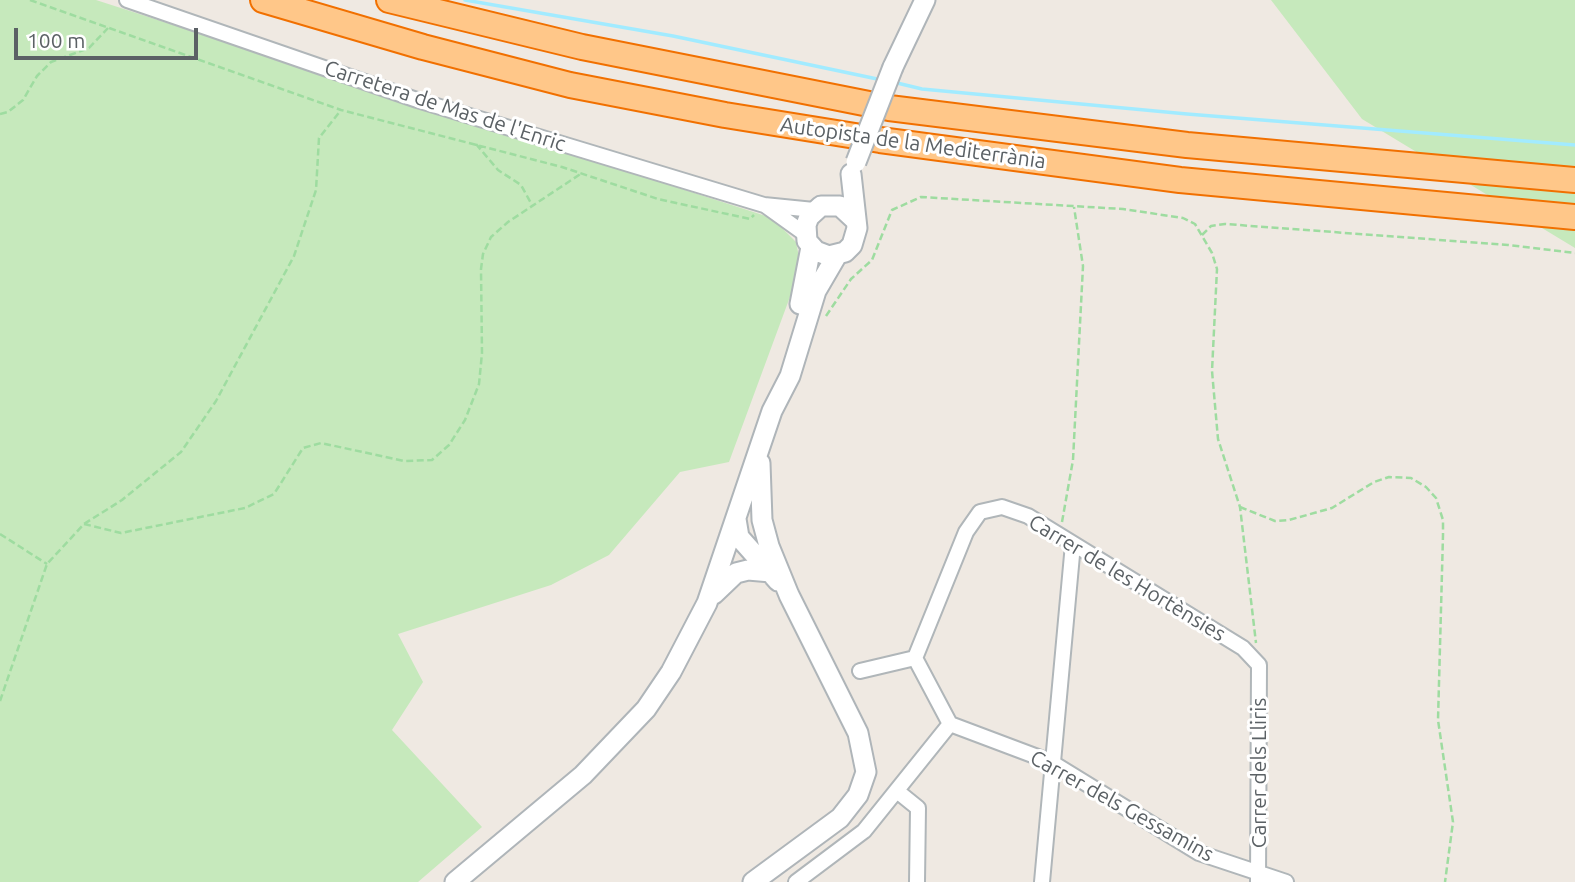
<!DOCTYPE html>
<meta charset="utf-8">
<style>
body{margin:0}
#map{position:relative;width:1575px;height:882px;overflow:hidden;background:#efe9e2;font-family:Ubuntu,sans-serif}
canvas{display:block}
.scale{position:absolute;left:14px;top:28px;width:184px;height:32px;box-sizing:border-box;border:4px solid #5b6165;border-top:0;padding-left:9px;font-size:21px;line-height:24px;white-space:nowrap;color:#5b6165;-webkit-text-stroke:5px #fff;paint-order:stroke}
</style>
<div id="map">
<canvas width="1575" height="882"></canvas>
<div class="scale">100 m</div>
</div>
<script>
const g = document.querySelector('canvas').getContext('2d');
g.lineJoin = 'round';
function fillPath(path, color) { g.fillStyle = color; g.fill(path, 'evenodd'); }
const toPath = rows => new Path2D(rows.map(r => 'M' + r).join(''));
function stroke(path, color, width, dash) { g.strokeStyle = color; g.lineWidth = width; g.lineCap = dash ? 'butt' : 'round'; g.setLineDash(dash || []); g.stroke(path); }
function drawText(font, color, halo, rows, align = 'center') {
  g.font = font + ' Ubuntu,sans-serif'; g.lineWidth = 6; g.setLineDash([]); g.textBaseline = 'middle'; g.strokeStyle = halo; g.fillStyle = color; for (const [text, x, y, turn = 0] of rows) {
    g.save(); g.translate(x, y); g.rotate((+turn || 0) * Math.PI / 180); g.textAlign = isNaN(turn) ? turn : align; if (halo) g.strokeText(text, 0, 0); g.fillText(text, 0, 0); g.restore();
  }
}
fillPath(toPath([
 [0,0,96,0,772,218,796,242,801,267,729,462,680,472,609,555,551,585,398,634,423,682,392,730,482,827,418,882,0,882],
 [1271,0,1575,0,1575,248,1362,119]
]), '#c6e9bc');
stroke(toPath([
 [465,0,673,36,882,80],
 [893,82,922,89,1187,114,1575,145]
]), '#a2ebff', 3.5);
const minor = toPath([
 [127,0,417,100,764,205,814,210],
 [766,206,805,234],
 [915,658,966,532,980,512,1002,507,1028,516,1243,648,1259,665,1258,882],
 [915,658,950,724,1051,762,1199,853,1286,882],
 [860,671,915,658],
 [897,791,918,808,917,882],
 [796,882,864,831,950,724],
 [1042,882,1073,544]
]);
const secondary = toPath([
 [893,67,925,0],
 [851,174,857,228,852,245,845,252,829,256,816,251,807,241,806,225,809,217,821,206,840,206,854,219],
 [800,304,811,247],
 [736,519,739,537,778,581],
 [714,594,736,573,748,570,771,572],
 [455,882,583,775,646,709,671,672,707,603,772,411,790,376,816,291,837,255],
 [753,882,840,818,858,795,866,772,858,733,789,595,769,546,762,520,760,463]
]);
const motorway = toPath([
 [263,0,423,47,570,85,725,115,880,140,1180,180,1575,217],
 [389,0,582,47,889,108,1187,145,1575,180]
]);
stroke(minor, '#b0b6b9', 18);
stroke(secondary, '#afb5b9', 23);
stroke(motorway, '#f17000', 28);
stroke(toPath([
 [30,0,341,110,562,167,658,199,750,219,754,215],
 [0,114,8,112,23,100,37,76,51,62,89,48,108,28],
 [476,144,498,170,521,185,532,205],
 [1202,235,1211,226,1225,224,1508,245,1575,253],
 [826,316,851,279,872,260,892,210,921,197,1123,209,1183,218,1195,224,1212,253,1217,269,1212,371,1218,439,1240,507,1256,643],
 [1240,507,1275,521,1289,520,1332,508,1374,482,1389,477,1411,478,1426,487,1436,498,1443,520,1443,535,1438,720,1453,822,1445,882],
 [1062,522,1073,460,1083,266,1074,207],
 [84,524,121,533,245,508,274,494,303,448,321,443,404,461,432,460,449,445,465,420,479,384,482,353,481,269,483,254,491,237,508,222,582,173],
 [0,534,47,564],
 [0,701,47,564,84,524,122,500,181,452,216,401,294,256,316,190,319,138,341,110]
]), '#9edca0', 2.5, [7, 3.5]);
stroke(minor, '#fff', 14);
stroke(secondary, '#fff', 19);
stroke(motorway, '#ffc789', 24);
const secondaryBridge = toPath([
 [856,162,893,67]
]);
stroke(secondaryBridge, '#afb5b9', 23, []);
stroke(secondaryBridge, '#fff', 19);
drawText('21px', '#5b6165', '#fff', [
 ["Carretera de Mas de l'Enric",445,106,18],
 ["Autopista de la Mediterrània",913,143,8],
 ["Carrer de les Hortènsies",1127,578,31],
 ["Carrer dels Lliris",1259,773,-90],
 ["Carrer dels Gessamins",1122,806,29]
]);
</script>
